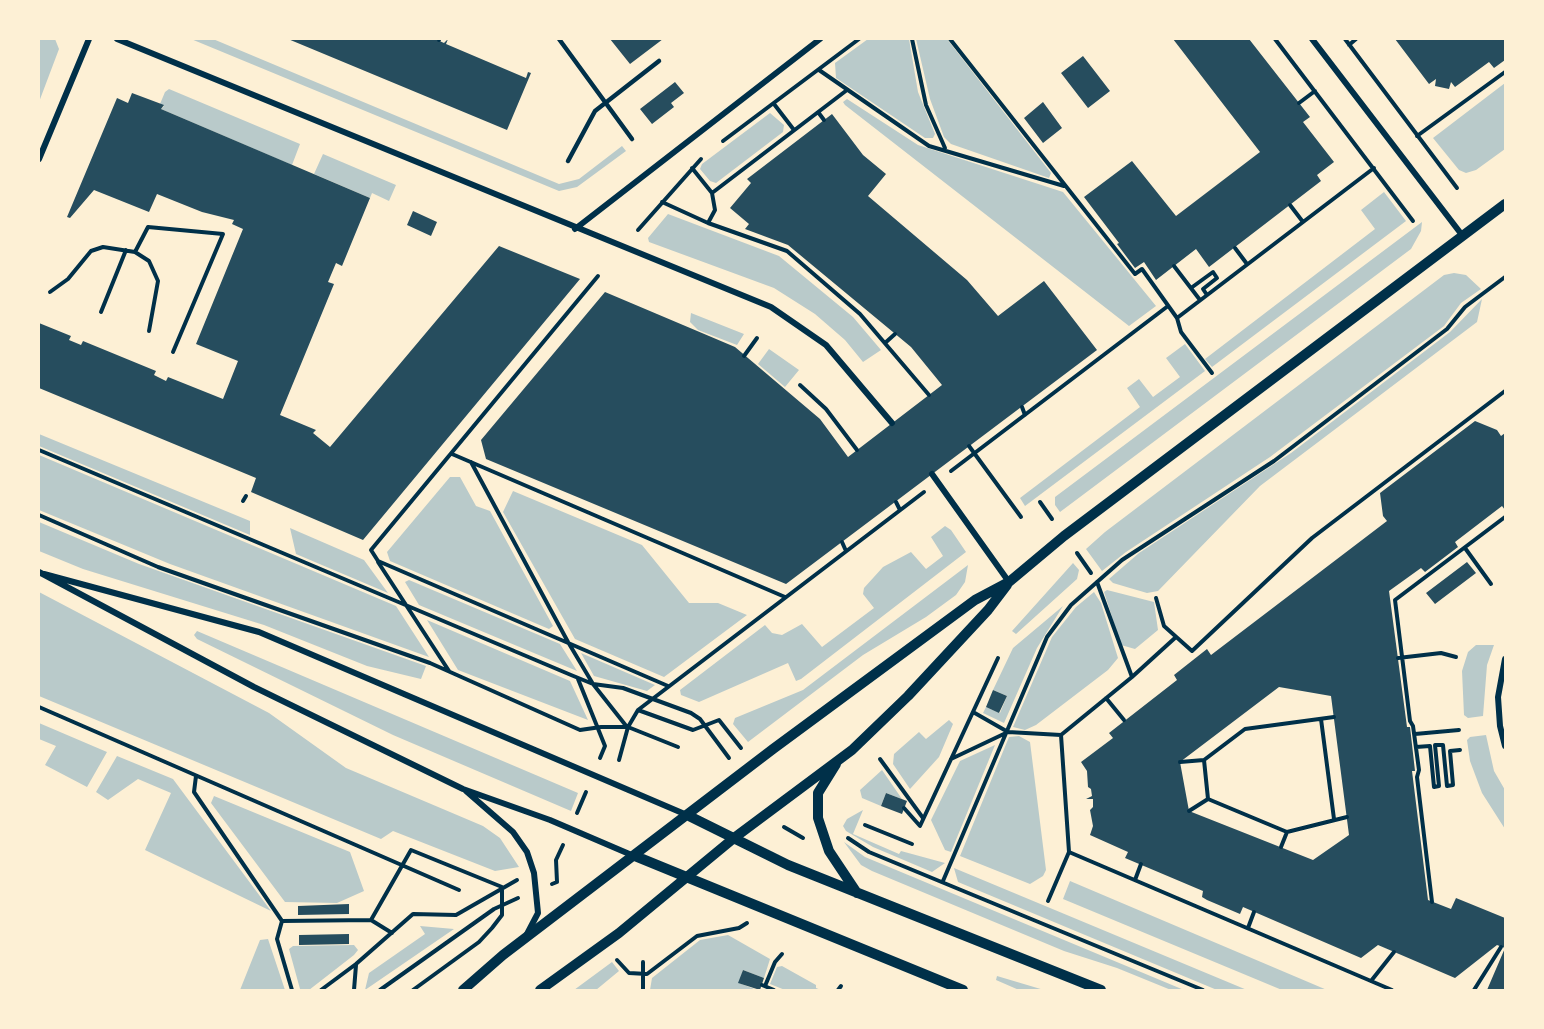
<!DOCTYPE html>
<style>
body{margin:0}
#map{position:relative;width:1544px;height:1029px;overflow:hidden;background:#fdf0d5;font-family:"Space Grotesk",sans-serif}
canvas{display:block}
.frame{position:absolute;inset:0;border:40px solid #fdf0d5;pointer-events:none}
</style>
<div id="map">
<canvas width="1544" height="1029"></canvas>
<div class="frame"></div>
</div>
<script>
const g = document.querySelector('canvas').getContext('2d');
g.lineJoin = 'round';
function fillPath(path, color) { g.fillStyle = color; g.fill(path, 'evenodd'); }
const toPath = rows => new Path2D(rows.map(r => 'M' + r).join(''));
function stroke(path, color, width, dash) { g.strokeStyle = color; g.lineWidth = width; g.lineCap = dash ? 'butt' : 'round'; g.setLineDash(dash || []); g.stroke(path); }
fillPath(toPath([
 [39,39,55,39,59,49,39,102],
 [191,39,213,39,559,184,579,179,622,146,626,151,577,187,559,191],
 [868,39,909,39,918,92,935,134,933,138,925,138,836,78,835,63],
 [916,39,947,39,1051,173,1049,178,951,144,944,137,930,99],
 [1505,83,1505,149,1476,170,1466,173,1459,170,1433,138],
 [169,89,300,144,292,165,161,109,164,106,160,104,165,92],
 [847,99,918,145,1063,192,1156,306,1129,326,845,105,843,102],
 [770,113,784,125,783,132,716,183,710,181,700,169,702,164],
 [323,154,396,185,389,201,372,193,370,198,314,174],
 [1384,192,1406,221,1212,367,1205,359,1375,229,1361,210],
 [668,214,779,256,853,317,881,350,863,362,845,340,815,314,774,288,649,242,648,238],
 [1422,222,1421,231,1411,249,1060,512,1055,505,1055,497],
 [1454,273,1466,275,1481,289,1461,303,1444,326,1270,457,1126,552,1102,571,1086,549,1105,532,1444,275],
 [1482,299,1477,322,1260,486,1158,591,1147,593,1113,583,1109,579,1139,553,1291,453,1450,332],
 [691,313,744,334,737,345,698,330,690,322],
 [1185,344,1205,371,1025,506,1020,498,1140,407,1127,388,1139,379,1153,397,1180,377,1166,358],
 [769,349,799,370,785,387,758,364],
 [39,434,250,521,250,535,39,446],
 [39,455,396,606,429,657,170,564,39,510],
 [450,477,460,477,476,506,490,511,553,626,549,629,390,561,387,552],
 [513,491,642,545,689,603,718,603,747,615,664,677,575,639,503,512],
 [39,522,139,564,426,666,421,679,367,666,264,625,83,569,39,551],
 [945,526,951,530,966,552,801,679,796,681,788,663,699,702,681,695,680,690,765,625,772,633,782,635,802,624,822,647,874,608,863,594,864,588,883,567,911,552,926,569,943,556,931,537],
 [290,528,364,560,388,593,296,554],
 [1073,563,1079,570,1077,579,1016,634,1012,631],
 [968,565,965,582,956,595,926,617,863,655,748,742,733,724,735,718,803,690],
 [409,580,560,644,577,671,419,605,405,582],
 [1107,590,1154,602,1158,630,1135,649,1121,645,1104,592],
 [39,592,269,713,346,768,483,826,500,838,519,867,495,871,393,831,381,839,39,696],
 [1094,592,1101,603,1118,658,1108,670,1036,725,1025,730,1013,727,1052,637,1076,607],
 [1063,606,1037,648,1004,723,983,713,986,707,1000,713,1007,696,993,690,1013,648],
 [427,620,570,681,588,720,458,670],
 [197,631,578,793,571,811,393,735,197,639,194,635],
 [1476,645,1494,645,1487,665,1483,716,1468,718,1464,715,1462,671,1468,652],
 [581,653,655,685,647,691,594,676],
 [949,720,953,724,939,757,910,789,893,764,894,754,919,732,926,739],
 [39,723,107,752,87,787,45,765,56,746,39,739],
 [1486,735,1494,771,1505,790,1505,829,1482,793,1470,761,1467,740,1470,737],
 [1019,736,1030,742,1046,870,1043,876,1030,884,960,856,1009,737],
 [995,745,951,852,945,850,931,820,960,761],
 [117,756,173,779,271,911,145,850,171,793,138,779,108,800,96,792],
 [882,770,902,799,886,793,881,806,862,798,860,790],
 [214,796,350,852,364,891,337,903,285,902,211,803],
 [863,810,853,834,899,854,901,851,945,863,932,872,873,847,846,831,843,826,847,819],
 [844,842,865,857,1184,990,1171,990,1117,968,1064,951,872,871,861,865],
 [954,868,1247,990,1217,990,958,882],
 [1070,881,1327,990,1282,990,1063,899],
 [420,926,454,929,365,990,369,973,425,934],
 [728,935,770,959,764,978,743,970,739,983,757,990,650,990,652,978,700,940],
 [268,939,285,990,240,990,260,940],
 [354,945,358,950,354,955,309,990,300,989,289,949,293,946],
 [612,962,619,971,596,990,574,990],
 [782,966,816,985,816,988,821,990,785,990,770,984,777,967],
 [997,976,1044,990,1019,990,996,980]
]), '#b9caca');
fillPath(toPath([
 [288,39,435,39,444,43,448,39,446,44,526,78,528,72,531,73,507,130],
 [610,39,663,39,630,64],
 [1173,39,1249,39,1310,117,1303,122,1334,162,1317,175,1321,181,1209,267,1196,249,1156,280,1144,262,1135,268,1117,244,1119,243,1084,197,1132,161,1176,216,1260,152],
 [1395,39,1505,39,1505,60,1494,68,1489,62,1455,87,1451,82,1449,89,1435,86,1436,79,1429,84],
 [1083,56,1110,91,1088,108,1061,73],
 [675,82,684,93,671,103,674,107,652,124,640,109],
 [132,93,164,105,161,109,370,198,342,266,336,263,328,282,334,284,280,415,316,430,313,433,330,447,499,246,580,279,363,540,251,492,256,478,39,388,39,323,71,336,69,340,81,345,83,341,156,371,154,375,166,381,168,377,223,399,238,361,196,344,243,229,232,224,234,220,202,212,157,194,149,212,94,190,70,218,67,217,117,98,128,103],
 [1043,102,1062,128,1043,143,1024,118],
 [832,114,863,155,886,174,868,196,967,280,998,316,1044,281,1097,350,786,584,486,459,481,440,605,292,735,347,820,419,848,457,942,385,911,347,788,245,745,229,749,224,730,208,751,183,747,179],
 [413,211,437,222,431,236,407,225],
 [1475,421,1497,430,1501,436,1505,433,1505,510,1502,506,1455,542,1458,547,1425,572,1421,568,1389,591,1407,727,1410,727,1415,771,1412,771,1428,900,1451,909,1456,898,1505,918,1505,990,1487,990,1505,948,1497,945,1455,978,1378,945,1361,958,1243,907,1240,914,1207,900,1202,897,1203,891,1125,858,1128,852,1090,835,1093,826,1090,810,1093,807,1093,799,1086,799,1092,796,1091,789,1088,787,1087,771,1081,762,1113,738,1109,733,1177,680,1174,675,1207,649,1211,655,1387,521,1383,516,1380,493],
 [1279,687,1331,696,1349,835,1313,860,1189,811,1180,762],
 [1467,562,1476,573,1435,604,1426,593],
 [993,690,1007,696,999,713,986,707],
 [886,793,907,801,902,814,881,806],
 [349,904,349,914,298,915,298,906],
 [349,934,349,944,299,945,299,935],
 [743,970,764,978,760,990,738,983]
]), '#264d5e');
stroke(toPath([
 [912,39,926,105,945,148],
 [950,39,1135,274,1142,269,1177,318,1181,332,1212,373],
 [1275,39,1413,221],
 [1345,39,1457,188],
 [439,40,439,39],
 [1349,45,1356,39],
 [819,70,929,146,1064,186],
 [1299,103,1315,91],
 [774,104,794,130],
 [818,112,824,120],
 [1417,136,1505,72],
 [723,141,859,39],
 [692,168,712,193],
 [662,202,708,223,787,251,860,314,929,395],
 [1290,205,1303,222],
 [708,223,715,210,712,193,847,90],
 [638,230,701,159],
 [1235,248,1247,264],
 [135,252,148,227,223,234,173,352],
 [1174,266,1200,300],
 [598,276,371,550,378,561,668,686],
 [1191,288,1213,272,1217,278,1203,289,1207,295],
 [50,292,68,279,91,251,103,247,135,252,149,261,158,281,149,331],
 [101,312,126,250],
 [1177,318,1374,168],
 [885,343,895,334],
 [744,356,757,338],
 [800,385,826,409,857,450],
 [1022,407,1025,415],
 [969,446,1021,517],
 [39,450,571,675,593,684,623,688,691,713,700,719,729,758],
 [452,454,785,597],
 [471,462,568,642,593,684,627,727],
 [951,471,1168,306],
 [243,501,246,496],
 [896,502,900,510],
 [1040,502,1052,519],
 [39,515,158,567,430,663,580,730,601,727,628,727,678,747],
 [842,542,846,551],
 [1465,548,1491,584],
 [1077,553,1091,573],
 [378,562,449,671],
 [1156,598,1164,626,1192,651,1312,538,1505,391],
 [1398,658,1441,653,1456,657],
 [1132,677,1176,637],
 [578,679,605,746,600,758],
 [1106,698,1124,720],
 [39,707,459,890],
 [638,710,924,492],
 [973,712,1008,732],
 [1334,717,1245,729,1204,760,1208,799,1287,832,1347,817],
 [1321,719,1334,819],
 [1415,734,1459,730],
 [1061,735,1069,852,1392,990],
 [1416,747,1430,746,1434,787,1439,786,1435,745,1443,745,1447,786,1453,785,1450,751,1460,750],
 [880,759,923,818],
 [951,759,1008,732,1061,735,1132,677,1097,582],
 [619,760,628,727,638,710,693,730,719,720,741,748],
 [1180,762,1204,760],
 [196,776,194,792,282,921],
 [904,808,920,826,998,658],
 [1189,811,1208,799],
 [577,813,586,792],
 [865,825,912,844],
 [784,827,803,838],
 [848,838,869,852,1203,990],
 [1281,847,1287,832],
 [1135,880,1141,864],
 [943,881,1047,637,1071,605,1122,560,1274,461,1447,329,1465,307,1505,277],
 [552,884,557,882,556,860,563,845],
 [1048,901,1069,852],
 [1432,902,1417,777,1419,770,1413,726,1410,721,1395,600,1505,517],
 [371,920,411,850,502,887,502,915,492,928,479,942,413,990],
 [1248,928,1254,912],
 [617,960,629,973,647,974,697,936,739,928,747,923],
 [643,962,643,990],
 [1371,981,1394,952],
 [762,985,774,990],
 [765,986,775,962,782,954],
 [292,990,277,939,282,921,371,920,392,933],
 [321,990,356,964,413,914,456,915,517,880],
 [354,990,356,965],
 [380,990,494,909,518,898],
 [838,990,841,986],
 [1474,990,1501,947]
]), '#003049', 4);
stroke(toPath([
 [559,39,632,139],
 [568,161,595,111,659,61]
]), '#003049', 4.5);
stroke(toPath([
 [117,39,771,307,826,345,892,423],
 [1312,39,1462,235],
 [39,159,89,39],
 [575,229,820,39],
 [932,474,1009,582],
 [39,572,254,687,463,789,550,820,634,856],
 [44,574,259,632,687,815],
 [1505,659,1498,697,1500,726,1505,746],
 [466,791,513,832,527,852,534,873,538,913,527,934]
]), '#003049', 6);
stroke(toPath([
 [836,764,818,793,818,818,829,851,857,893],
 [687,815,788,865,1101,990],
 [635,856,963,990],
 [463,990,503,955,773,749,975,600,1009,582,1064,536,1505,204],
 [540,990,619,933,734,838,852,750,908,696,988,610,1007,585]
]), '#003049', 10);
</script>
